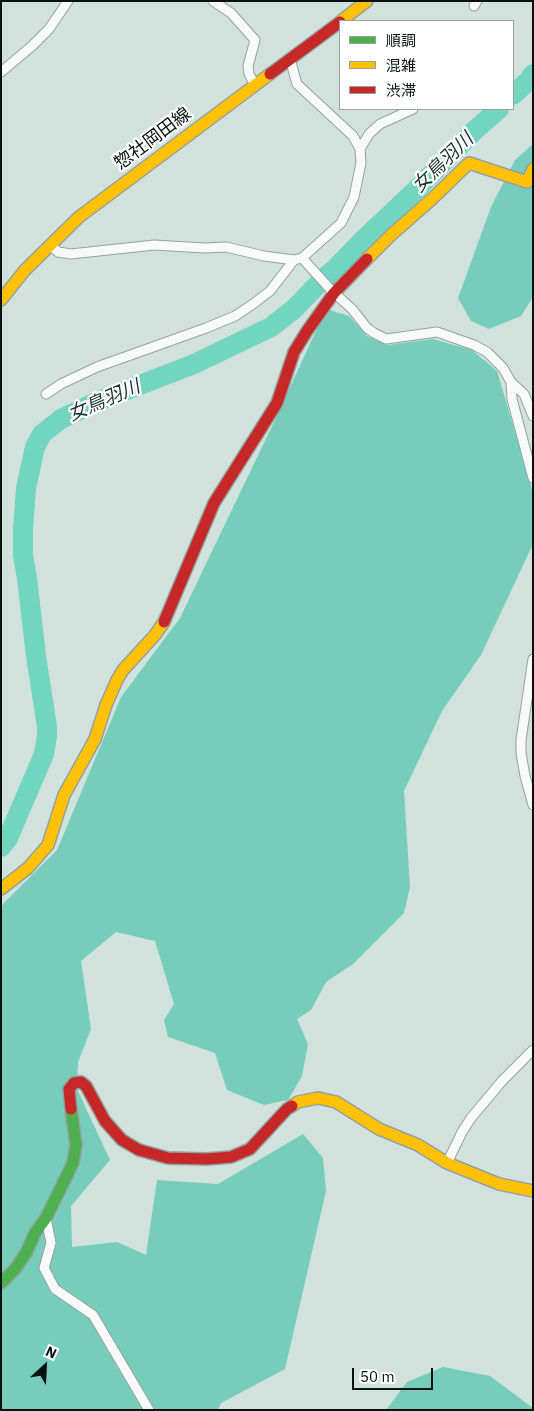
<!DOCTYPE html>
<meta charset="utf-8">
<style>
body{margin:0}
#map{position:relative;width:534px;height:1411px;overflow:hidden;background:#d1e1dc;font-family:"IBM Plex Sans","Noto Sans JP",sans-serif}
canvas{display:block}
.frame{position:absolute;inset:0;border:2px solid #081310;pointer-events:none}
.legend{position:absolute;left:339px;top:20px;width:175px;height:90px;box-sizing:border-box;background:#fff;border:1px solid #9ca19f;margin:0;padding:6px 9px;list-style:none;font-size:15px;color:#081310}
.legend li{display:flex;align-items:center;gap:10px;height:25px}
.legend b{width:25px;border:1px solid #9ca19f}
.north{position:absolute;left:20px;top:1341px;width:50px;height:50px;-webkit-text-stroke:4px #fff;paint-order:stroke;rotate:25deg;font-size:14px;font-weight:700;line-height:20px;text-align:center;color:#081310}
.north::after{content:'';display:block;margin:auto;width:18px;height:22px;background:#081310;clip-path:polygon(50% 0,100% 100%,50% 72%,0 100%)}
.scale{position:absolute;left:352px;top:1368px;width:81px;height:22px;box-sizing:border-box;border:2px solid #081310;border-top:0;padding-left:6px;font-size:15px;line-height:18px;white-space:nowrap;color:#081310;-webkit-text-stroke:4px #fff;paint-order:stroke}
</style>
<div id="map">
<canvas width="534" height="1411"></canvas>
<div class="frame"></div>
<ul class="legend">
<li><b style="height:6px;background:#4caf50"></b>順調</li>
<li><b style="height:6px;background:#ffc107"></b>混雑</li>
<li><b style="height:6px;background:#c62828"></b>渋滞</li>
</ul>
<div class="north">N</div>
<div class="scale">50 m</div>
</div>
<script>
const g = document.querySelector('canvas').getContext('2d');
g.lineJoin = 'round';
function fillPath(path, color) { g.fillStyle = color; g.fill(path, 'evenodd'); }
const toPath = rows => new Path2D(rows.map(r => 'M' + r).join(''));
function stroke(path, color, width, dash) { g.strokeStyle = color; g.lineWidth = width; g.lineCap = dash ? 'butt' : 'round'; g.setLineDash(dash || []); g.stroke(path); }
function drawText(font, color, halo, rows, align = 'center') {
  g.font = font + ' "IBM Plex Sans","Noto Sans JP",sans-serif'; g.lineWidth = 4.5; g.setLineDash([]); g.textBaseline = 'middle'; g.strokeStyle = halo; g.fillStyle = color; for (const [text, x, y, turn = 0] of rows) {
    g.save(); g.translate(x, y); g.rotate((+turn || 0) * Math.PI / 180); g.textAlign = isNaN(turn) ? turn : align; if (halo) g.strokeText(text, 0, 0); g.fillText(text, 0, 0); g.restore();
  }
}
fillPath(toPath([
 [533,144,533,297,521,316,489,329,471,321,458,298,491,207,515,160],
 [326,309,349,316,367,336,387,345,433,339,472,350,497,371,533,493,533,544,481,655,442,711,404,791,410,887,404,913,353,964,326,982,311,1010,297,1019,308,1044,302,1076,288,1100,264,1105,227,1090,215,1053,168,1037,164,1020,174,1004,155,941,116,932,81,961,91,1029,78,1062,77,1089,110,1160,71,1206,72,1247,117,1242,146,1255,157,1180,218,1184,303,1134,323,1158,326,1191,285,1369,221,1403,218,1410,1,1410,1,906,57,850,121,697,180,618,274,422],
 [443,1367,490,1376,533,1408,533,1410,386,1410,407,1382]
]), '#77cdbb');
stroke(toPath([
 [513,95,529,80,533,74],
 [1,847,8,838,44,754,47,736,47,727,36,656,27,578,23,556,23,528,26,488,35,447,42,434,61,419,96,402,194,364,271,327,294,309,322,280,335,269,364,239,415,191,475,130,499,109]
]), '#71d5bf', 20);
const street = toPath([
 [213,1,231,13,255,40,248,66,249,74,255,85],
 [474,6,477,1],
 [290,59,297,84,353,136,360,149,361,163,354,197,341,223,302,258],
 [1,72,32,46,49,29,68,1],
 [360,149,369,134,380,124,413,109],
 [50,245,58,252,71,254,154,245,205,248,226,247,264,256,294,260,302,258,331,290,352,309,367,328,374,333,386,339,437,332,474,345,487,352,503,368,511,382,524,394,533,416],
 [511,382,512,399,533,478],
 [46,394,61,384,97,367,206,328,235,316,253,304,270,291,294,260],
 [533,659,521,740,521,753,525,776,533,805],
 [447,1163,462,1132,471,1118,502,1081,533,1050],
 [46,1218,51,1243,44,1268,55,1289,93,1315,149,1410]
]);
const fast = toPath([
 [1,1283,15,1269,26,1253,35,1233,46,1218,73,1163,76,1145,71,1109]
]);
const slow = toPath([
 [341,21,367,1],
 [367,259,391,235,432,199,469,163,527,182,533,169],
 [1,300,25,270,79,217,270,74],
 [1,889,28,868,48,845,64,795,95,739,106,705,117,680,123,670,155,635,164,622],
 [292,1106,298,1102,318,1098,336,1102,379,1129,418,1145,447,1163,499,1184,533,1191]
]);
const jam = toPath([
 [270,74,340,22],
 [164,622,214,503,277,403,294,352,307,331,334,293,367,259],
 [71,1109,69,1089,74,1083,81,1082,86,1086,105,1121,122,1140,139,1150,168,1158,207,1159,231,1157,250,1149,287,1109,292,1106]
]);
stroke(street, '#95a19d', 11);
stroke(fast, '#95a19d', 14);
stroke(slow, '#95a19d', 14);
stroke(jam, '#95a19d', 14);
stroke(street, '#f8fafa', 9);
stroke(fast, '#4caf50', 11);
stroke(slow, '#ffc107', 11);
stroke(jam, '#c62828', 11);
drawText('18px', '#081310', '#fff', [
 ["惣社岡田線",153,139,-37]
]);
drawText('italic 19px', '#1d332d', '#fff', [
 ["女鳥羽川",443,163,-44],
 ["女鳥羽川",104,401,-23]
]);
</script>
